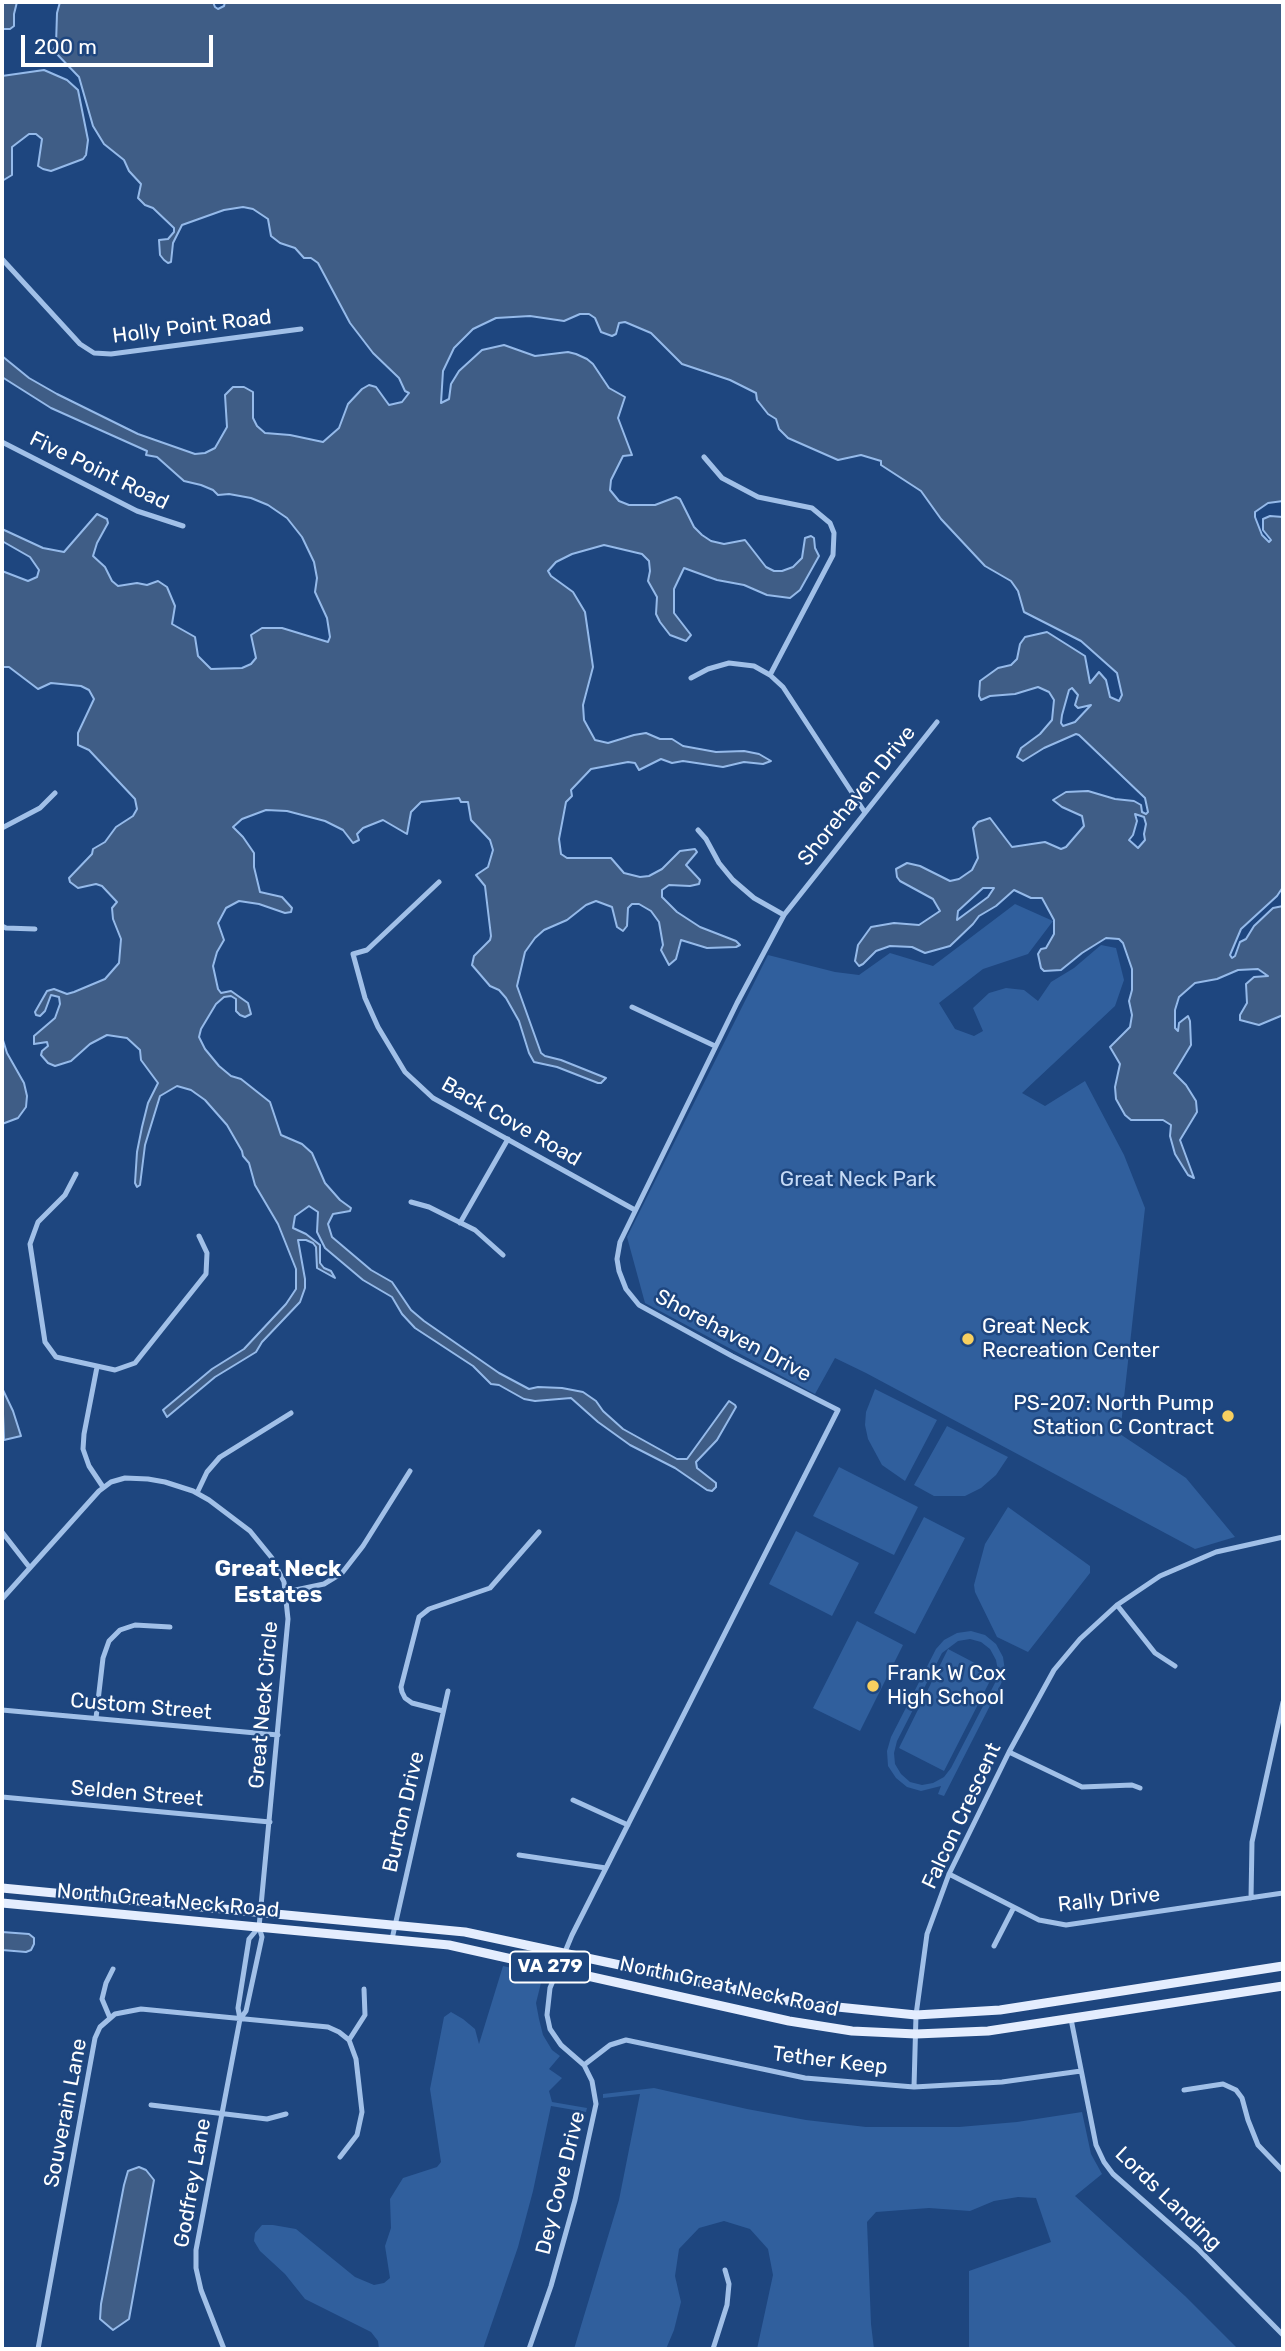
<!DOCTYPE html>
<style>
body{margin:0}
#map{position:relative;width:1285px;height:2351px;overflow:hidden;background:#1e467f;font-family:Rubik,sans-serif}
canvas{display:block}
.frame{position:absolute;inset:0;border:4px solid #fff;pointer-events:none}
.scale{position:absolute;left:21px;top:35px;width:192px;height:32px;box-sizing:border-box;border:4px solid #fff;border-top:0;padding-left:9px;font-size:21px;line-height:24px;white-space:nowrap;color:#fff;-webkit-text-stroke:5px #1e467f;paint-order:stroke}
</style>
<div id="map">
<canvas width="1285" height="2351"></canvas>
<div class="frame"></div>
<div class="scale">200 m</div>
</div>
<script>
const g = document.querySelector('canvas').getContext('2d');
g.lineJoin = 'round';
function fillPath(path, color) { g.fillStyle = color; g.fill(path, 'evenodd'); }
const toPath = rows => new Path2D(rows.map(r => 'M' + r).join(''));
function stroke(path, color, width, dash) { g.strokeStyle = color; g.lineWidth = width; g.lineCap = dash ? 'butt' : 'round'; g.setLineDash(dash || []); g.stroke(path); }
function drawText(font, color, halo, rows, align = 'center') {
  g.font = font + ' Rubik,sans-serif'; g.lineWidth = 5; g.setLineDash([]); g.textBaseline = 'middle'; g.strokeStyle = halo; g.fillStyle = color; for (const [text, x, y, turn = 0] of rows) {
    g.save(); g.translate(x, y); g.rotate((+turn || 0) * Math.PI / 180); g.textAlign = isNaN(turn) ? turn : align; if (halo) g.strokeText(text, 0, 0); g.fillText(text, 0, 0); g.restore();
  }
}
fillPath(toPath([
 [1015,904,1053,921,1028,954,983,969,939,1003,955,1029,974,1036,983,1031,973,1008,989,993,1006,988,1024,990,1038,1001,1051,982,1074,968,1101,945,1116,948,1124,980,1115,1006,1022,1093,1045,1106,1085,1081,1124,1155,1145,1208,1120,1434,1186,1478,1235,1537,1195,1549,866,1373,835,1358,815,1394,645,1303,627,1237,768,955,835,972,859,975,890,953,933,966],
 [875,1389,937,1420,905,1481,882,1465,868,1439,865,1425,866,1412],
 [947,1426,1008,1457,996,1475,981,1488,965,1496,934,1496,914,1485],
 [839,1467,918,1507,894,1555,813,1516],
 [1008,1507,1090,1566,1090,1573,1028,1652,997,1637,975,1592,974,1585,985,1544],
 [924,1517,965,1538,915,1634,874,1613],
 [796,1531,859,1563,832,1616,769,1584],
 [857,1621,903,1645,860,1731,813,1708],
 [971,1631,985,1635,996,1644,1003,1657,1005,1671,1001,1684,944,1796,938,1794,941,1786,921,1791,907,1787,896,1778,888,1766,887,1751,891,1737,936,1649,944,1640,957,1633],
 [970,1639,981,1642,990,1649,996,1660,998,1671,996,1681,951,1768,944,1777,933,1783,922,1785,910,1782,901,1774,895,1764,894,1753,897,1741,942,1653,958,1641],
 [948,1649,994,1673,944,1771,899,1748],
 [503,1966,543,1975,536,2003,539,2019,543,2035,552,2050,560,2056,549,2069,562,2078,549,2091,552,2102,587,2108,586,2112,551,2106,533,2191,518,2247,483,2349,379,2349,378,2341,371,2332,305,2299,285,2274,260,2251,254,2241,255,2233,262,2225,273,2225,296,2229,355,2277,374,2285,384,2283,390,2278,385,2246,391,2228,390,2199,403,2178,437,2167,441,2162,430,2089,444,2017,451,2012,463,2019,475,2029,479,2044],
 [654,2088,747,2109,806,2120,866,2127,959,2127,1017,2122,1082,2112,1091,2154,1102,2174,1075,2196,1185,2296,1238,2349,969,2349,969,2271,1051,2242,1036,2198,1018,2197,994,2201,970,2211,929,2208,876,2212,867,2222,871,2324,874,2349,757,2349,773,2275,768,2249,750,2229,724,2221,699,2228,679,2249,675,2276,681,2302,674,2330,666,2349,574,2349,619,2200,640,2094,603,2098,603,2094]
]), '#305f9d');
const water = toPath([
 [2,2,17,2,14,14,14,26,10,29,2,29,2,2],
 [60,2,213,2,215,7,218,9,224,6,225,2,1283,2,1283,501,1268,503,1255,512,1255,517,1262,535,1269,542,1271,540,1263,530,1263,519,1270,516,1283,517,1283,887,1277,896,1241,929,1230,955,1232,958,1235,956,1240,942,1246,939,1254,926,1273,908,1283,906,1283,1015,1259,1025,1240,1020,1240,1015,1247,1003,1246,984,1254,977,1268,976,1258,969,1238,970,1217,979,1195,983,1179,997,1175,1010,1175,1028,1178,1031,1179,1023,1188,1016,1190,1021,1191,1045,1174,1073,1186,1085,1196,1101,1197,1112,1180,1140,1194,1178,1188,1175,1175,1154,1170,1136,1171,1125,1163,1120,1131,1120,1125,1115,1116,1099,1115,1087,1120,1064,1110,1047,1130,1027,1132,1015,1129,1001,1132,990,1132,969,1123,943,1119,939,1106,938,1082,953,1061,970,1044,971,1041,968,1038,954,1041,949,1046,948,1054,934,1054,920,1042,898,1031,898,1014,890,996,906,979,916,973,924,950,946,925,953,912,947,890,946,876,951,863,964,859,966,855,961,858,945,871,927,894,923,919,925,940,911,933,899,900,881,897,877,896,869,907,863,920,866,950,881,959,879,972,870,978,858,973,828,978,822,990,818,1012,847,1045,842,1061,849,1066,847,1084,826,1082,816,1062,807,1053,800,1066,792,1088,791,1115,799,1134,801,1141,805,1142,812,1146,814,1148,812,1145,798,1079,735,1076,734,1044,748,1023,761,1017,757,1021,748,1040,734,1052,720,1054,700,1049,692,1038,687,1015,694,990,696,981,700,979,696,980,681,998,668,1011,665,1017,659,1020,644,1025,637,1047,632,1085,656,1090,683,1099,672,1106,680,1110,697,1119,701,1122,695,1117,673,1081,641,1024,612,1018,591,1011,581,985,566,941,519,921,491,881,465,881,461,861,455,838,460,788,438,779,429,776,419,768,414,757,400,756,393,730,380,682,364,651,333,625,322,619,323,616,334,612,336,601,332,595,318,589,314,580,314,564,321,530,316,496,318,473,329,454,348,443,371,441,403,449,399,451,384,459,371,482,350,504,345,535,356,568,352,576,354,587,359,593,364,609,388,625,397,618,418,632,455,623,456,611,480,610,490,619,501,629,505,655,505,676,497,680,499,694,527,702,535,711,541,724,544,745,540,766,567,774,571,782,571,793,567,802,558,805,538,811,536,814,538,815,548,819,556,800,590,790,598,767,595,744,585,717,580,684,568,674,589,674,613,691,635,686,641,670,635,660,622,656,614,657,597,648,581,650,571,649,561,642,554,604,545,572,554,556,562,548,571,551,576,573,592,585,612,593,667,583,705,584,720,595,740,608,743,634,735,646,733,660,739,672,739,683,746,716,752,744,751,759,754,771,761,763,764,744,762,723,767,683,761,672,763,661,759,639,770,635,763,628,762,591,769,571,790,572,796,566,802,559,839,561,854,567,858,611,858,624,873,640,877,649,876,662,869,680,851,695,849,697,852,686,865,700,880,699,884,690,886,669,885,662,890,662,897,677,912,700,927,736,941,740,945,736,947,707,948,681,940,676,959,669,965,661,950,663,945,659,922,651,911,639,904,632,904,628,908,627,926,623,931,617,927,612,907,596,901,586,905,567,920,544,930,535,938,525,952,517,986,541,1053,545,1056,561,1060,606,1078,601,1083,598,1083,557,1067,534,1062,529,1053,519,1021,506,998,499,990,490,986,472,965,474,956,490,940,491,936,485,886,476,875,488,867,493,850,490,840,471,820,468,802,461,802,459,798,421,802,411,812,407,834,383,820,363,828,357,834,359,840,353,843,343,830,325,821,287,811,266,810,242,819,233,827,243,837,254,853,254,867,260,892,282,897,292,908,291,912,285,913,259,904,239,901,226,908,218,923,224,940,217,952,213,966,218,989,221,993,231,991,248,1003,251,1014,245,1017,240,1015,236,1011,236,999,231,996,224,997,216,1004,201,1029,199,1037,205,1049,219,1066,231,1076,241,1079,270,1102,281,1135,302,1144,312,1153,325,1183,340,1200,351,1208,350,1211,333,1214,328,1224,332,1237,371,1270,392,1282,411,1310,424,1321,499,1373,529,1389,538,1387,562,1388,583,1392,596,1401,603,1411,623,1429,677,1459,687,1459,729,1401,735,1405,736,1407,717,1440,696,1462,697,1468,716,1483,716,1487,712,1491,707,1490,675,1468,630,1445,598,1422,571,1398,535,1401,524,1399,499,1385,491,1384,473,1366,415,1328,402,1314,392,1297,363,1280,325,1248,317,1232,318,1212,309,1206,295,1216,293,1228,306,1234,320,1245,320,1263,324,1268,331,1271,335,1278,317,1268,316,1247,313,1243,306,1240,298,1240,305,1279,305,1288,300,1302,262,1342,256,1352,215,1377,167,1417,163,1410,212,1369,244,1349,286,1304,296,1289,296,1269,278,1224,255,1185,249,1163,243,1156,242,1151,227,1125,205,1100,191,1090,177,1086,160,1096,145,1145,140,1185,137,1187,135,1183,137,1152,142,1127,148,1103,158,1083,141,1060,140,1050,127,1038,107,1035,90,1044,71,1061,55,1066,48,1063,41,1055,42,1051,48,1046,47,1042,34,1044,34,1036,55,1018,60,1004,59,997,51,995,45,1011,40,1016,36,1015,35,1012,47,991,54,989,67,994,74,992,105,979,119,963,121,939,113,919,112,908,117,902,102,886,96,884,78,888,70,882,69,878,92,854,93,849,105,842,116,827,133,816,137,809,135,799,104,766,89,750,78,745,78,733,94,699,89,690,81,686,51,683,38,689,9,667,2,667,2,571,28,581,37,577,39,570,30,557,2,541,2,529,43,548,64,552,97,514,107,519,108,523,97,543,93,556,105,567,112,581,118,586,137,583,147,585,158,581,167,587,175,606,172,624,195,637,198,656,211,669,242,668,251,664,256,658,251,635,262,628,282,628,328,642,330,637,327,618,315,592,317,578,314,562,302,537,287,518,268,505,251,498,229,494,218,495,213,490,201,485,184,481,157,457,146,455,147,451,51,408,2,377,2,356,29,378,57,394,138,434,195,454,205,453,215,448,227,427,225,395,233,387,244,387,253,392,253,418,257,426,265,433,290,435,323,442,339,428,348,404,362,389,369,385,376,387,389,405,402,402,409,393,405,391,399,378,373,353,350,323,318,263,311,258,304,258,295,248,280,243,271,236,268,219,253,209,243,207,224,210,182,225,173,243,171,262,168,263,164,260,160,255,159,240,168,239,174,232,174,228,153,208,145,205,138,198,141,184,129,171,124,160,104,144,93,126,79,77,53,50,56,45,57,13,60,2],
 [1072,688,1078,695,1075,705,1078,708,1091,705,1075,722,1063,726,1061,723,1062,715,1069,690,1072,688],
 [1135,814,1144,817,1146,824,1144,834,1145,840,1138,848,1129,840,1133,835,1137,821,1135,814],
 [983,888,994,888,988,897,957,920,958,911,983,888],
 [44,70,67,80,78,90,88,140,86,155,83,159,51,171,43,169,38,166,42,139,36,134,29,134,12,147,12,175,2,181,2,76,44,70],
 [2,1037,7,1053,24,1083,27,1096,26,1107,18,1118,2,1124,2,1037],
 [2,1388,13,1411,21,1436,4,1440,2,1388],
 [2,1932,29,1934,34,1938,34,1944,31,1950,26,1952,2,1950,2,1932],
 [139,2167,146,2170,154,2180,129,2319,113,2330,100,2319,101,2304,124,2185,128,2171,139,2167]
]);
fillPath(water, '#3f5d86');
stroke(water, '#95baea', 2);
stroke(toPath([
 [2,259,80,344,94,353,111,354,301,329],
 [2,442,137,511,183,526],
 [704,457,722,478,758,497,812,508,830,523,834,533,833,555,770,675],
 [691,678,708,669,729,663,754,666,770,675,783,687,864,811],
 [2,828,40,808,55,793],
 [698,830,706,839,719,863,733,880,754,898,784,915],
 [439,882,367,950,353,954,365,998,378,1027,405,1072,433,1098,635,1210],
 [2,926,6,928,35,929],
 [632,1007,715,1046],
 [76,1174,65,1195,38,1222,30,1244,45,1342,56,1357,115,1370,135,1363,206,1274,207,1253,199,1236],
 [411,1202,429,1207,475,1230,503,1255],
 [460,1223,508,1139],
 [97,1367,84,1434,83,1449,89,1466,103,1487],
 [197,1493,207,1472,220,1457,291,1413],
 [2,1532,30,1568],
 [286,1592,324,1584,342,1573,363,1546,410,1471],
 [2,1599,99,1491,111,1482,125,1478,148,1479,165,1482,193,1491,209,1500,250,1531,272,1558,284,1582,288,1619,259,1927,262,1937,246,2011,240,2019,196,2250,196,2268,201,2290,224,2349],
 [1117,1605,1155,1653,1175,1666],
 [2,1710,278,1735],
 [443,1711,412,1703,405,1698,402,1692,401,1687,419,1617,429,1609,490,1588,539,1532],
 [96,1718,103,1658,109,1641,120,1630,135,1625,170,1627],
 [1009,1752,1082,1787,1132,1785,1140,1788],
 [2,1797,270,1822],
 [573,1800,628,1825],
 [519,1855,606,1868],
 [949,1874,1039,1920,1066,1925,1283,1893],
 [1251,1898,1252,1842,1283,1702],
 [392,1939,448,1691],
 [994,1946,1013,1909],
 [110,2018,102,1999,106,1983,113,1969],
 [240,2019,238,2008,249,1939,259,1927],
 [1071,2019,1096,2145,1104,2162,1113,2174,1197,2248,1283,2335],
 [349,2040,365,2015,364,1989],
 [584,2065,610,2045,626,2040,805,2078,914,2087,1002,2082,1081,2071],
 [914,2087,916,2015,927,1934,949,1874,1009,1752,1054,1670,1080,1639,1117,1605,1160,1576,1216,1552,1283,1537],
 [1184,2090,1223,2084,1236,2090,1242,2098,1248,2120,1258,2145,1283,2171],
 [151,2105,267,2119,286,2114],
 [38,2349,95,2038,100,2027,115,2014,141,2009,328,2027,339,2032,349,2040,356,2059,362,2112,357,2135,340,2157],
 [529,2349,551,2286,575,2200,596,2104,592,2081,584,2065,561,2045,550,2029,547,2015,550,1988,572,1935,838,1410,732,1356,639,1305,626,1289,619,1271,617,1259,620,1242,737,1003,784,915,937,722],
 [713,2349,727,2305,729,2284,725,2270]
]), '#a1c0e8', 5);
stroke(toPath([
 [2,1888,465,1932,798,2003,916,2015,1000,2010,1283,1966],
 [2,1903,449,1945,789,2021,852,2031,916,2034,988,2031,1283,1986]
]), '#e4edfe', 9);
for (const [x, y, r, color] of [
 [968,1339,7,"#f7cf60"],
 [1228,1416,7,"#f7cf60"],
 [873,1686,7,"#f7cf60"]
]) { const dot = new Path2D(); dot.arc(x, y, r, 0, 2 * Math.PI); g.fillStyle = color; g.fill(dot); stroke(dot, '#1e467f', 2.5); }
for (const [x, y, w] of [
 [550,1967,80]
]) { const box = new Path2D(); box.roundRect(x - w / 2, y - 15.5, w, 31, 5); g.fillStyle = '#1e467f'; g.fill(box); stroke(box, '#fff', 2); }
drawText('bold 19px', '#fff', null, [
 ["VA 279",550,1967]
]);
drawText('21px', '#fff', '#1e467f', [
 ["Holly Point Road",192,327,-7],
 ["Five Point Road",99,471,26],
 ["Shorehaven Drive",857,796,-51],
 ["Back Cove Road",511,1122,30],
 ["Shorehaven Drive",733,1336,28],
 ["Great Neck Circle",264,1705,-85],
 ["Custom Street",141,1707,5],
 ["Selden Street",137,1794,5],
 ["Burton Drive",404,1812,-77],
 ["Falcon Crescent",962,1816,-65],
 ["Rally Drive",1109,1900,-6],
 ["North Great Neck Road",168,1901,5],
 ["North Great Neck Road",729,1987,12],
 ["Tether Keep",830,2061,7],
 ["Souverain Lane",66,2113,-79],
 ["Godfrey Lane",193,2183,-80],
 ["Dey Cove Drive",561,2183,-76],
 ["Lords Landing",1168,2199,44]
]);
drawText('21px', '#c5daf6', '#1e467f', [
 ["Great Neck Park",858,1180]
]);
drawText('21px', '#fff', '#1e467f', [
 ["Great Neck",982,1327],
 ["Recreation Center",982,1351],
 ["PS-207: North Pump",1214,1404,"right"],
 ["Station C Contract",1214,1428,"right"],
 ["Frank W Cox",887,1674],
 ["High School",887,1698]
], 'left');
drawText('bold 23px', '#fff', '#1e467f', [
 ["Great Neck",278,1569],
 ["Estates",278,1595]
]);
</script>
